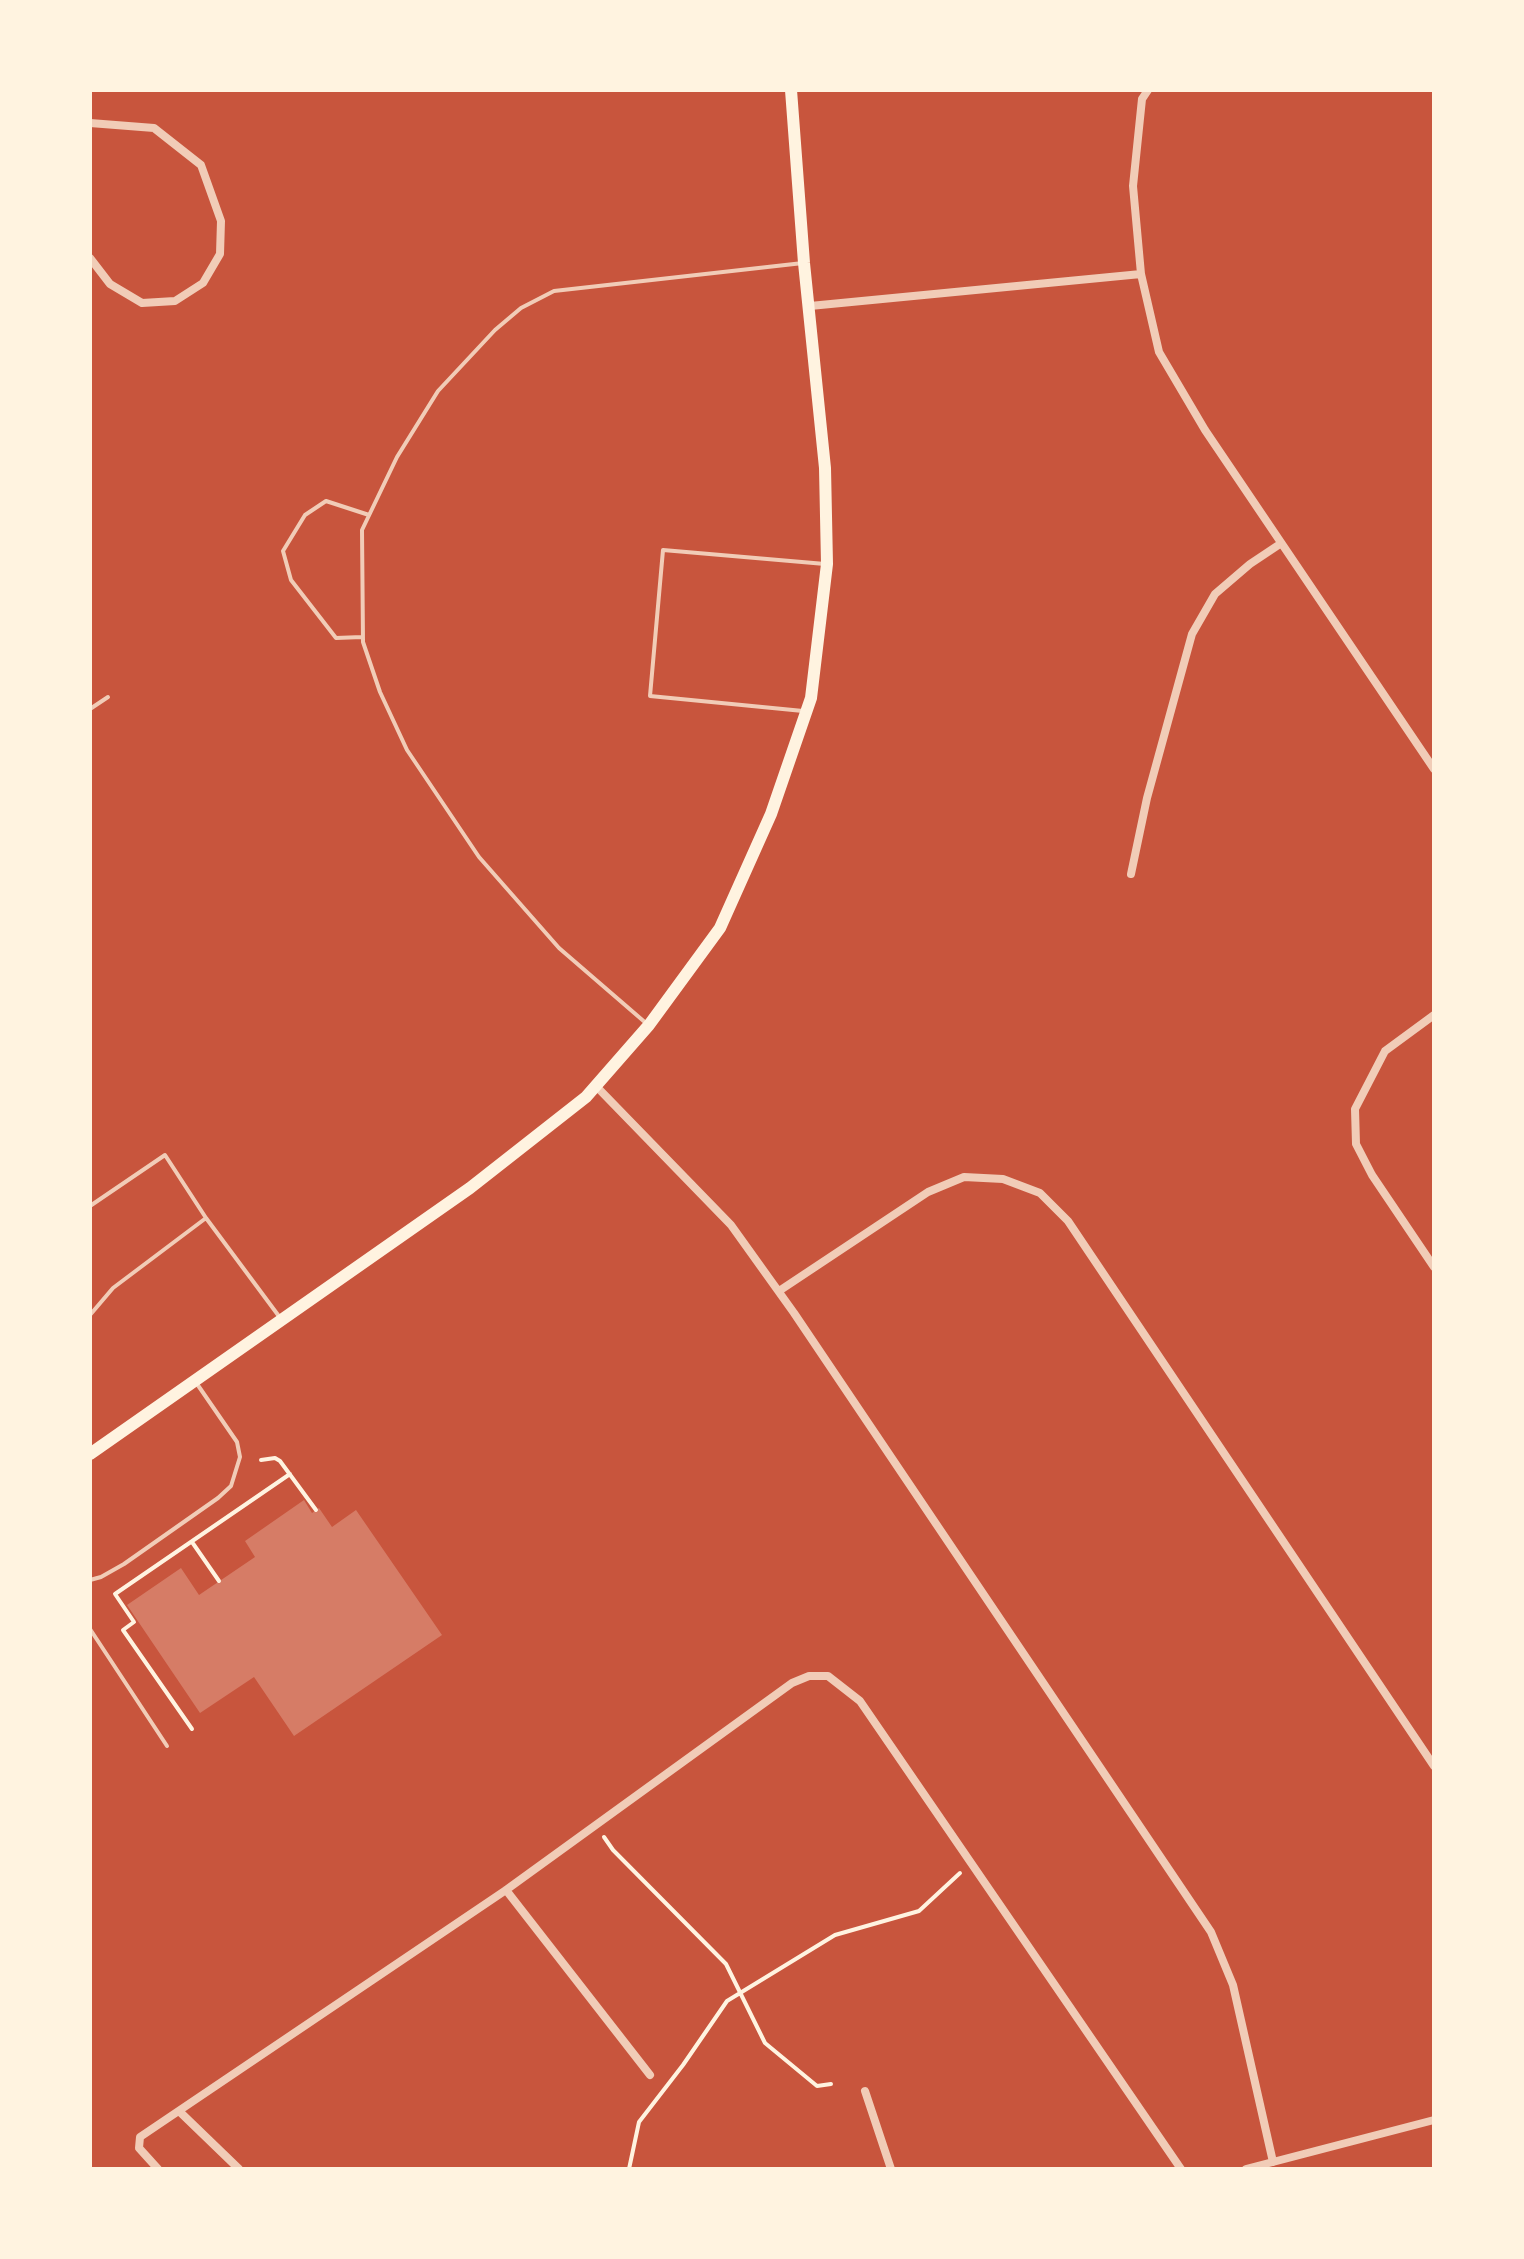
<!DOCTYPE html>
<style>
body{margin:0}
#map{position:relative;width:1524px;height:2259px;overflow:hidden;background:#c8553d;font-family:"PT Serif",serif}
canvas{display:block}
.frame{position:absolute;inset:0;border:92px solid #fff3e0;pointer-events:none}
</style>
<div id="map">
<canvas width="1524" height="2259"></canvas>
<div class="frame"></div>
</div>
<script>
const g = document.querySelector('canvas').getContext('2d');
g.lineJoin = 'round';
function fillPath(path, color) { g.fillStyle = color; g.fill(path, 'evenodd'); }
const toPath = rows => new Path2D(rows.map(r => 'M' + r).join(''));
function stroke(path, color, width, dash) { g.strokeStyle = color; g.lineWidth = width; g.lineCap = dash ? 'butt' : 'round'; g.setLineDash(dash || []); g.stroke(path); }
fillPath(toPath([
 [304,1500,312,1513,319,1508,332,1527,356,1510,442,1635,294,1736,254,1677,200,1713,127,1605,181,1568,199,1595,255,1557,245,1541]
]), '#d67c66');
stroke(toPath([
 [261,1460,275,1458,280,1461,316,1510],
 [192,1542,219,1581],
 [192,1729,123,1630,134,1622,115,1594,290,1474],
 [604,1837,613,1850,726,1964,765,2043,817,2086,831,2084],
 [629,2169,639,2122,683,2065,727,2001,835,1935,919,1911,960,1873]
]), '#fff3e0', 4);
stroke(toPath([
 [362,637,336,638,291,580,283,551,305,515,326,501,369,515],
 [90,709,108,697],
 [803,711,650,696,663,550,825,564],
 [647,1024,559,948,479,857,407,750,380,692,363,642,362,530,397,457,438,391,495,330,521,308,554,291,803,263],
 [90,1206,165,1155,206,1218],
 [90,1315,113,1288,206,1218,281,1319],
 [90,1580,101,1577,124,1564,218,1498,231,1486,240,1457,237,1442,195,1381],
 [90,1629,167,1746]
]), '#f1ccb7', 4);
stroke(toPath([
 [1148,90,1142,99,1133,186,1141,274,1159,352,1205,430,1434,769],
 [90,123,154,128,201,165,221,221,220,254,203,283,175,301,142,303,110,284,90,258],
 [810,306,1141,274],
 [1131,874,1147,798,1192,634,1215,594,1250,564,1280,544],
 [1434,1015,1385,1051,1355,1109,1356,1144,1372,1175,1434,1267],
 [595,1085,731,1225,794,1313,1211,1932,1233,1985,1273,2162],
 [779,1291,928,1192,964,1177,1003,1179,1040,1193,1068,1221,1434,1766],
 [506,1890,650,2075],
 [865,2091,891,2169],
 [180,2112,239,2169],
 [158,2169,139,2148,140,2137,506,1890,792,1683,809,1676,828,1676,860,1701,1181,2169],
 [1246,2169,1434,2120]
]), '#f1ccb7', 8);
stroke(toPath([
 [90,1454,470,1188,586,1097,649,1025,720,928,771,814,811,698,827,564,825,468,804,263,791,90]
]), '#fff3e0', 12);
</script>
